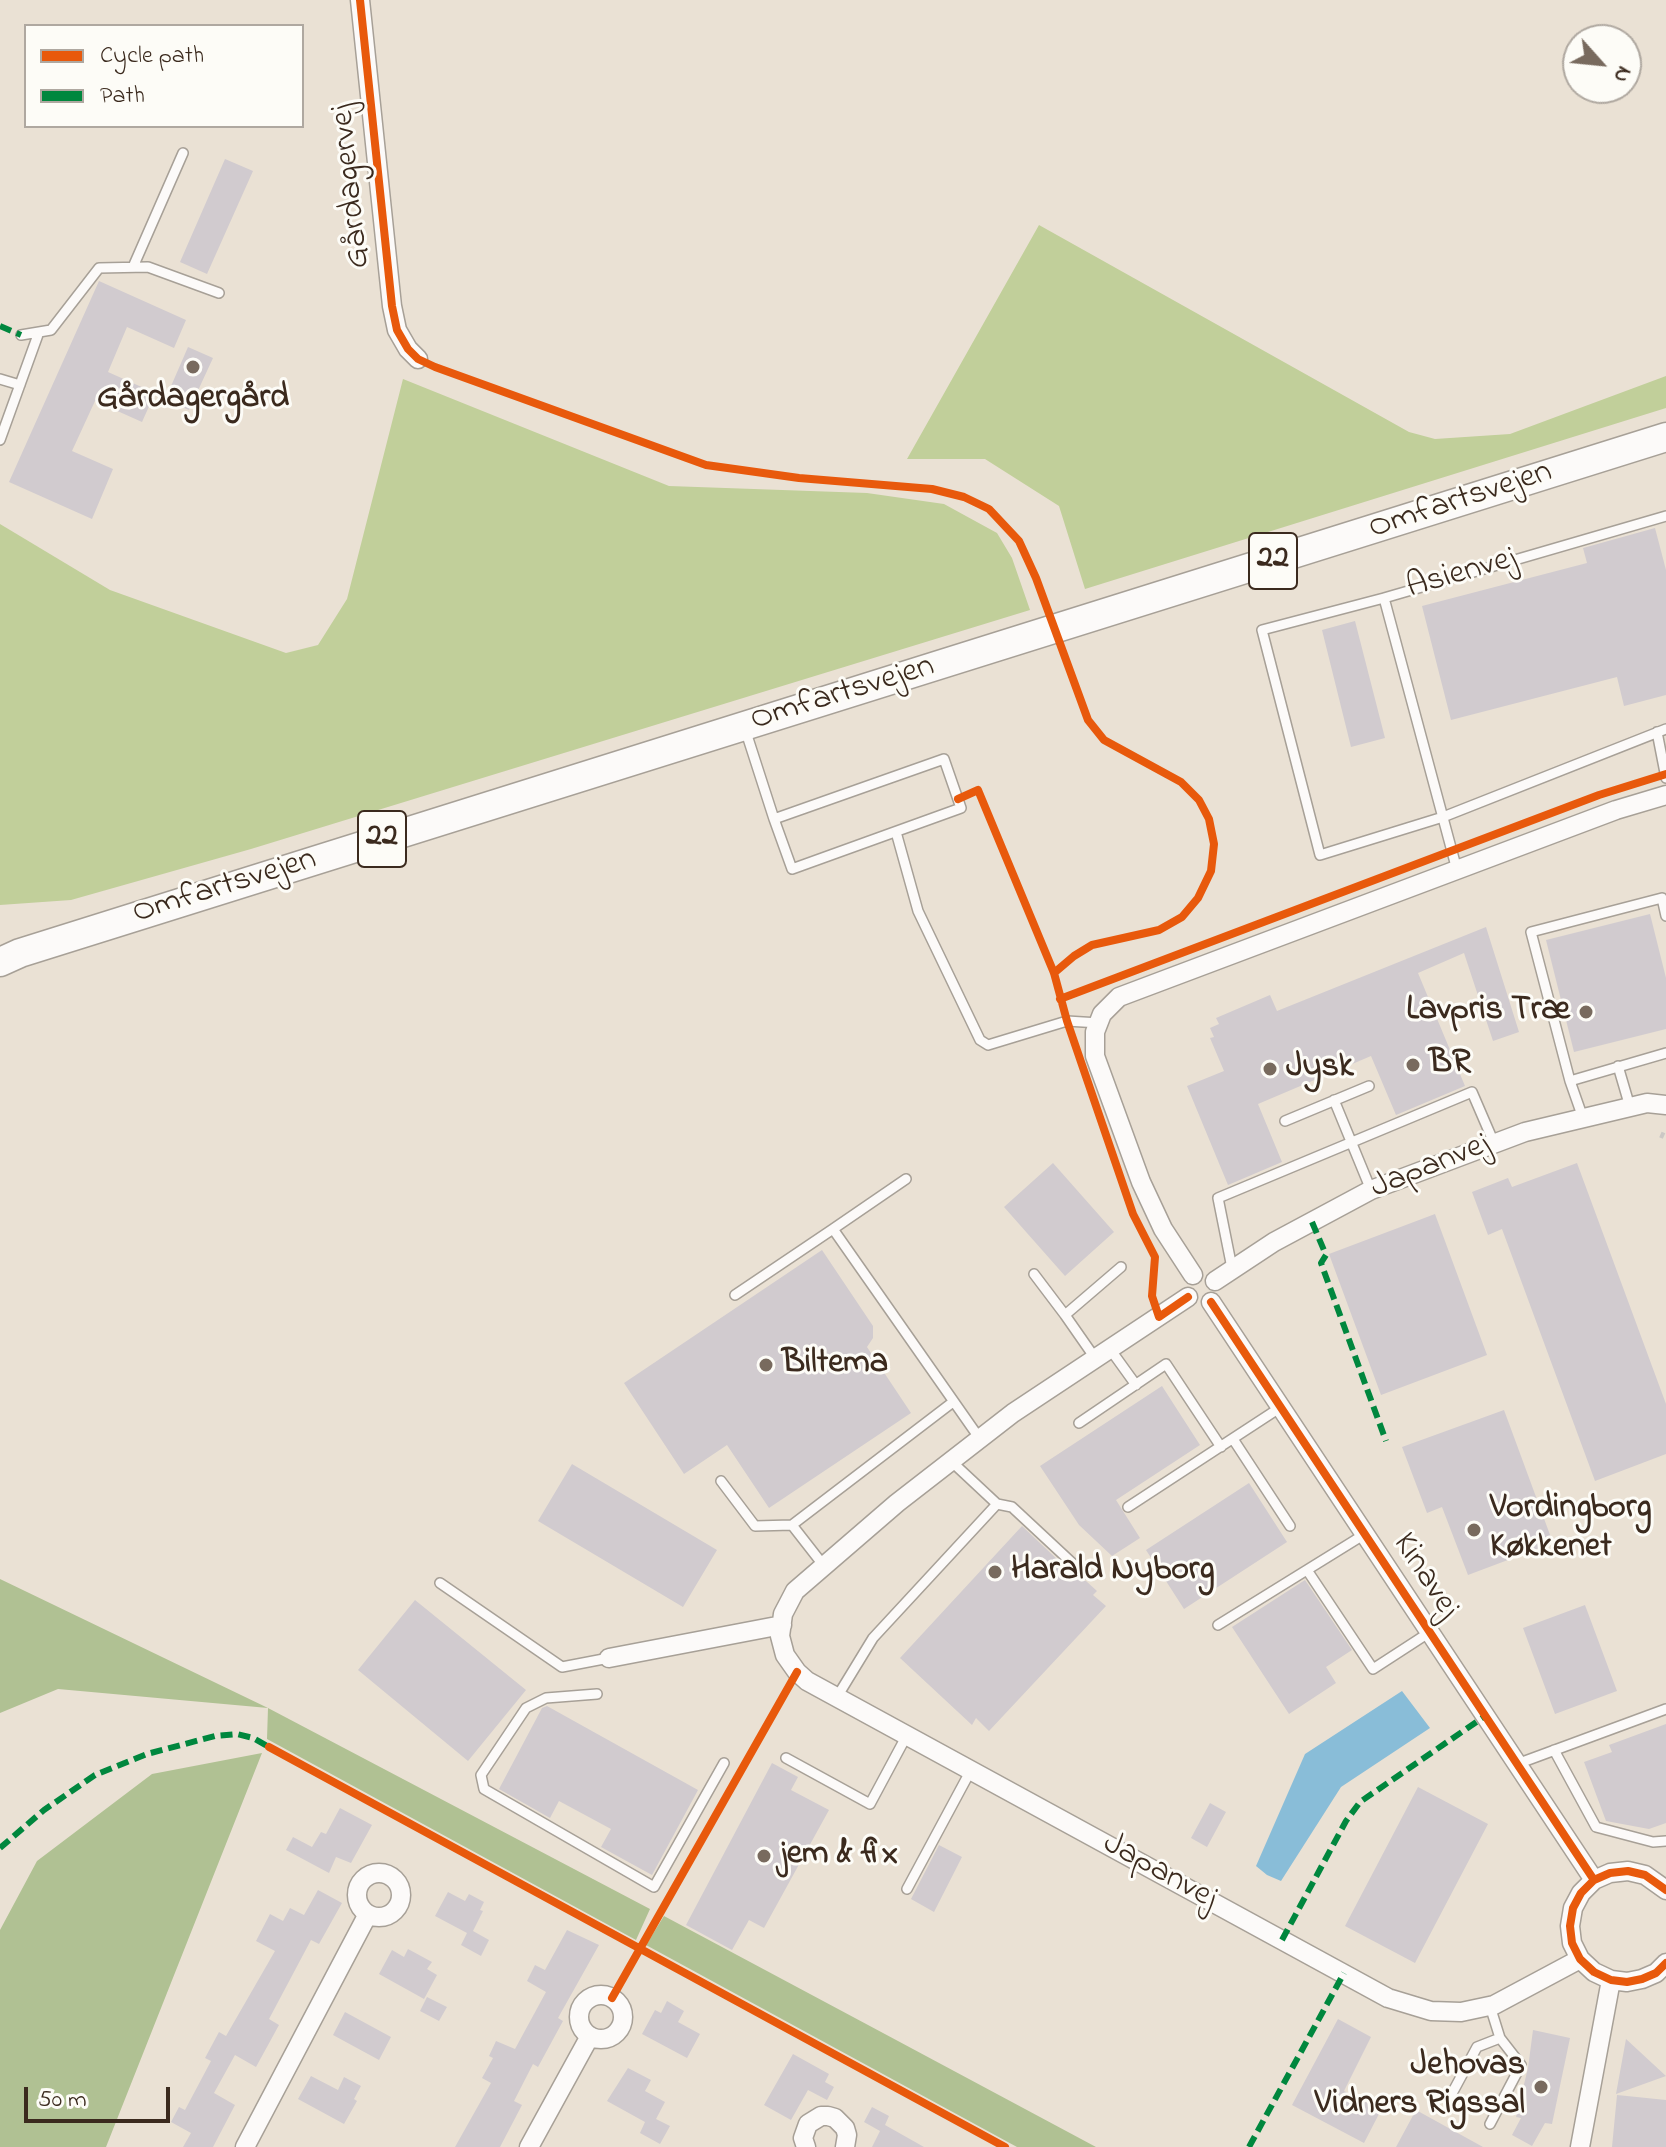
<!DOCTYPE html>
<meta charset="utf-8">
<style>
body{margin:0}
#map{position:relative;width:1666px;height:2147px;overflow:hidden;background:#eae1d4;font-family:"Indie Flower",sans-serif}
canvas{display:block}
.legend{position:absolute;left:24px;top:24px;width:280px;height:104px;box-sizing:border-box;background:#fdfcf7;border:2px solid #afa8a0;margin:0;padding:10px 14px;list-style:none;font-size:24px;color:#3b2a1e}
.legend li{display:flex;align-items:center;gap:16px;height:40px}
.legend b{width:40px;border:2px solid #afa8a0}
.north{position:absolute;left:1562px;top:24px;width:80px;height:80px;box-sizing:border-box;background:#fdfcf7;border:2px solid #afa8a0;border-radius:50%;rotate:117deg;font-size:22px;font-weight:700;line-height:32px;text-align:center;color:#3b2a1e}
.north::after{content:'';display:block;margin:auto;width:28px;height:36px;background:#786a5e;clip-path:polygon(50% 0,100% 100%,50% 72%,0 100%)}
.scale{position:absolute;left:24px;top:2087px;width:146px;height:36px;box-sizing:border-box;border:4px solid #3b2a1e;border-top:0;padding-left:10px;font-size:24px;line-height:28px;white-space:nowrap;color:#3b2a1e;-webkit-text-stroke:6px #fdfcf7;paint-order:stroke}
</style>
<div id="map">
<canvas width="1666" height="2147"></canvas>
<ul class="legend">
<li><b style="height:10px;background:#e8590c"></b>Cycle path</li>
<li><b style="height:10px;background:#00873e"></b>Path</li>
</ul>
<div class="north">N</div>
<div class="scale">50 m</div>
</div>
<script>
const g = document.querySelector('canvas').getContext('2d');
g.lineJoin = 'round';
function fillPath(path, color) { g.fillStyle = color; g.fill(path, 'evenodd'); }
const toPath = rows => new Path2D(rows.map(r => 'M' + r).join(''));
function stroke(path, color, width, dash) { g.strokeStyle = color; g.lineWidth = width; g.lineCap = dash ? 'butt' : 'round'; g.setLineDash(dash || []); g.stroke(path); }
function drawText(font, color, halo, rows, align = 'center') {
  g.font = font + ' "Indie Flower",sans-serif'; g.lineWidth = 6; g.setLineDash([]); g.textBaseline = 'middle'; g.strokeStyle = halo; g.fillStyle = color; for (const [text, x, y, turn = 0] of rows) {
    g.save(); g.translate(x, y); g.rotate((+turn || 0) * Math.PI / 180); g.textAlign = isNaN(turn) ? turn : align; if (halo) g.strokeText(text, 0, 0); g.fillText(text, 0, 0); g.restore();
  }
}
fillPath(toPath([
 [1039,225,1409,432,1435,439,1510,434,1666,376,1666,408,1085,589,1059,506,985,459,907,459],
 [403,379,669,486,867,493,944,504,997,533,1012,558,1030,610,251,849,71,900,0,905,0,524,110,590,286,653,318,645,347,599]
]), '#c1cf9a');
fillPath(toPath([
 [0,1579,268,1708,650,1909,636,1940,267,1739,268,1708,58,1689,0,1713],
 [262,1753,106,2147,0,2147,0,1930,37,1861,152,1774],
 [664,1916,883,2033,1096,2147,1017,2147,646,1945]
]), '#b0c193');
fillPath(toPath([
 [1402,1691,1430,1728,1341,1787,1281,1881,1267,1875,1256,1866,1305,1754]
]), '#89bdd8');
fillPath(toPath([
 [225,159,253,171,207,274,180,262],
 [99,281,186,320,174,348,127,327,108,372,155,393,142,422,95,401,72,451,113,469,92,519,9,482],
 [188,347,213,358,189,410,165,400],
 [1655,528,1666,570,1666,695,1624,706,1617,677,1451,720,1422,606,1587,563,1583,548],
 [1355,621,1385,738,1351,747,1322,630],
 [1650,914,1666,978,1666,1029,1574,1052,1546,940],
 [1486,927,1519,1032,1493,1041,1464,953,1418,973,1465,1086,1396,1115,1371,1056,1258,1104,1282,1162,1228,1185,1187,1086,1224,1071,1210,1038,1214,1037,1210,1028,1219,1024,1216,1018,1270,995,1277,1011],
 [1053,1163,1114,1232,1065,1276,1004,1207],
 [1577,1163,1666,1404,1666,1454,1595,1481,1502,1229,1488,1235,1472,1192,1508,1178,1512,1187],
 [1435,1214,1487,1355,1381,1395,1329,1254],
 [822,1250,873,1326,873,1338,867,1347,911,1413,769,1508,727,1445,684,1474,624,1383],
 [1162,1386,1200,1445,1116,1500,1140,1538,1112,1556,1079,1525,1040,1466],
 [1504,1410,1553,1543,1468,1575,1442,1507,1427,1513,1402,1447],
 [572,1464,717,1550,683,1607,538,1521],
 [1249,1483,1287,1542,1184,1609,1146,1550],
 [1022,1526,1079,1580,1086,1581,1097,1591,1093,1595,1106,1606,989,1731,976,1718,972,1725,900,1658],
 [1305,1580,1352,1650,1326,1667,1336,1683,1289,1714,1232,1627],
 [415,1600,526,1690,468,1761,358,1670],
 [1585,1605,1617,1691,1555,1714,1523,1628],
 [547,1706,698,1790,652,1875,601,1847,611,1829,559,1801,550,1818,499,1789,542,1708],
 [1666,1724,1666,1823,1649,1829,1606,1821,1584,1762,1612,1752,1609,1745],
 [772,1763,798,1777,791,1790,829,1810,764,1928,749,1920,732,1950,686,1925],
 [1418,1787,1488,1824,1415,1963,1345,1926],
 [1210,1803,1226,1812,1207,1847,1191,1838],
 [340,1808,372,1825,351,1863,336,1857,329,1873,286,1850,293,1837,312,1847,321,1832,326,1834],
 [939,1845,962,1857,934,1912,911,1899],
 [318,1890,342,1903,319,1944,311,1940,269,2019,279,2025,256,2067,235,2055,214,2093,235,2105,213,2147,183,2147,191,2133,171,2122,179,2107,185,2110,211,2061,205,2058,219,2032,226,2036,275,1951,256,1941,270,1914,283,1921,290,1908,304,1915],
 [448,1892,465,1901,469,1894,484,1902,480,1910,483,1911,473,1931,489,1940,481,1956,461,1945,467,1933,435,1916],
 [567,1930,599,1945,558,2018,563,2021,538,2067,533,2064,514,2101,522,2105,500,2147,455,2147,491,2083,482,2078,493,2058,489,2056,496,2041,515,2049,546,1992,527,1981,535,1965,545,1970],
 [408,1949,432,1962,427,1969,437,1975,424,1999,379,1974,392,1950,404,1957],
 [427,1997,447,2007,439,2021,420,2011],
 [667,2001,684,2011,678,2022,700,2034,687,2058,642,2034,655,2010,661,2013],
 [345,2012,391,2037,379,2060,333,2035],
 [1338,2019,1371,2037,1344,2091,1381,2110,1364,2143,1292,2105],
 [1533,2030,1570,2038,1552,2124,1545,2123,1532,2146,1512,2135,1521,2118,1516,2117,1528,2068],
 [1626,2039,1666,2076,1616,2094],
 [793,2054,829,2074,825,2082,834,2087,827,2100,808,2090,791,2120,764,2105],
 [628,2068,651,2080,645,2091,665,2102,656,2119,670,2126,660,2144,640,2133,645,2122,607,2101],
 [311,2076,338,2090,344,2077,361,2086,354,2099,357,2101,344,2124,298,2099],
 [1617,2095,1666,2100,1666,2147,1612,2147],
 [872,2107,889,2116,885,2125,924,2147,872,2147,880,2131,864,2122],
 [1416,2110,1483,2147,1396,2147]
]), '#d1cbcf');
const service = toPath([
 [133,267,183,153],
 [21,335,51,330,99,268,148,267,219,293],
 [0,379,20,385],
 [0,440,39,332],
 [1384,598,1262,630,1320,855,1443,817,1666,729],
 [745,729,774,819,792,869,961,808,944,759,774,819],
 [1657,732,1666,778],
 [896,832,918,911,980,1040,988,1045,1067,1021,1099,1023],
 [1457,870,1384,598,1666,516],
 [1618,1066,1630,1107],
 [1570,1081,1666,1053],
 [1334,1100,1371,1190],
 [1583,1118,1570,1081,1531,932,1662,898,1666,916],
 [1285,1121,1369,1086],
 [906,1179,833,1229,980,1439],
 [1232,1268,1218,1198,1472,1092,1494,1143],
 [1034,1274,1065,1315],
 [735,1295,833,1229],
 [1110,1349,1136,1385],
 [1095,1358,1065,1315,1121,1267],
 [1079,1423,1166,1364,1221,1447],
 [1233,1439,1290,1526],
 [721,1481,755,1526,792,1525],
 [997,1504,1012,1507,1084,1574],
 [1128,1507,1281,1407],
 [824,1566,792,1525,953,1402],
 [1307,1570,1373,1669,1430,1632],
 [440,1583,562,1667,609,1658],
 [1218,1625,1365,1534],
 [597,1694,546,1698,526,1708,481,1775,484,1789,654,1887,724,1763],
 [837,1697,873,1638,997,1504,951,1461],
 [1554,1750,1596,1827,1653,1842,1666,1841],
 [786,1758,870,1804,907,1735],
 [1517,1764,1666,1709],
 [907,1889,971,1770],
 [1490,2006,1500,2038],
 [1449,2099,1477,2047,1500,2038,1521,2065,1490,2124]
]);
const minor = toPath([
 [360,0,392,306,397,330,408,349,418,359],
 [1193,1275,1163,1229,1141,1182,1095,1056,1095,1032,1102,1014,1119,997,1616,810,1666,795],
 [1215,1281,1274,1242,1371,1190,1525,1132,1647,1103,1666,1105],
 [1188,1297,1013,1413,897,1503,795,1591,783,1614,780,1636,785,1655,797,1672,807,1681,1388,1998,1431,2011,1461,2012,1494,2005,1580,1959],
 [1211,1302,1594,1880],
 [609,1658,782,1625],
 '357 1895a22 22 0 1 1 44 0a22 22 0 1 1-44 0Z',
 [1666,1890,1645,1875,1628,1871,1610,1873,1594,1880,1581,1893,1573,1908,1570,1926,1572,1943,1580,1959,1594,1972,1611,1980,1627,1982,1642,1979,1656,1973,1666,1963],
 '579 2017a22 22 0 1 1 44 0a22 22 0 1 1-44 0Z',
 [245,2147,368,1914],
 [529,2147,590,2036],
 [806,2147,803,2138,808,2124,821,2116,828,2116,835,2118,845,2128,847,2135,845,2147],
 [1580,2147,1611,1980]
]);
const primary = toPath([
 [0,962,20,953,1666,437]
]);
stroke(service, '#a7a097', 12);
stroke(minor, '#a7a097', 21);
stroke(primary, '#a7a097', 31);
stroke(toPath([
 [1661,1138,1666,1127]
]), '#cbc8c5', 4, [6, 6]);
stroke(service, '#fcfaf9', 9);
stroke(minor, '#fcfaf9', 18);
stroke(primary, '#fcfaf9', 28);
stroke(toPath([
 [0,326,21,335],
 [1312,1222,1326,1255,1321,1263,1386,1441],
 [0,1848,44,1810,95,1775,147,1754,215,1736,237,1734,253,1738,269,1747],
 [1282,1940,1346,1821,1360,1802,1485,1716],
 [1249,2147,1344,1973]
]), '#00873e', 6, [12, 6]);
stroke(toPath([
 [360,0,392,306,397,330,408,349,418,359,435,367,706,465,799,478,932,489,964,497,989,509,1019,541,1036,578,1088,720,1104,740,1181,782,1199,800,1209,819,1214,844,1211,871,1198,898,1182,917,1159,930,1092,945,1074,956,1054,973],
 [958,799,978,790,1054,973,1067,1021,1133,1214,1155,1257,1152,1296,1159,1317,1188,1297],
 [1060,999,1599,795,1666,774],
 [1211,1302,1594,1880],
 [269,1747,1005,2147],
 [1666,1890,1645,1875,1628,1871,1610,1873,1594,1880,1581,1893,1573,1908,1570,1926,1572,1943,1580,1959,1594,1972,1611,1980,1627,1982,1642,1979,1656,1973,1666,1963],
 [612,1998,797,1672]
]), '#e8590c', 8);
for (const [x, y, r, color] of [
 [193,367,8,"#786a5e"],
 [1586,1012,8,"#786a5e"],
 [1413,1065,8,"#786a5e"],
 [1270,1069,8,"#786a5e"],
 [766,1365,8,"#786a5e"],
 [1474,1530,8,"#786a5e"],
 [995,1572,8,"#786a5e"],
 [764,1856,8,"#786a5e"],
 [1541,2087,8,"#786a5e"]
]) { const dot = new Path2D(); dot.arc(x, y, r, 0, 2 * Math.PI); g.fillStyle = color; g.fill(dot); stroke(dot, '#fdfcf7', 3); }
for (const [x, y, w] of [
 [1273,561,48],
 [382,839,48]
]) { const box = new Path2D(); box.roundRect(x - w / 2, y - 28, w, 56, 6); g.fillStyle = '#fdfcf7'; g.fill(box); stroke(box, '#3b2a1e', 2); }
drawText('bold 32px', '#3b2a1e', null, [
 ["22",1273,561],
 ["22",382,839]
]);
drawText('34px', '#3b2a1e', '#fdfcf7', [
 ["Gårdagervej",353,186,-96],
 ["Omfartsvejen",1461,502,-18],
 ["Asienvej",1462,575,-16],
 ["Omfartsvejen",843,695,-17],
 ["Omfartsvejen",225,888,-17],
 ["Japanvej",1431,1168,-22],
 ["Kinavej",1424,1577,57],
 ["Japanvej",1159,1873,29]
]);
drawText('bold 34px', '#3b2a1e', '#fdfcf7', [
 ["Gårdagergård",193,400,"center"],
 ["Lavpris Træ",1570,1012,"right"],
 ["BR",1429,1065],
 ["Jysk",1286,1069],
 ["Biltema",782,1365],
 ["Vordingborg",1490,1510],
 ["Køkkenet",1490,1549],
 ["Harald Nyborg",1011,1572],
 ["jem & fix",780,1856],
 ["Jehovas",1525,2067,"right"],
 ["Vidners Rigssal",1525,2106,"right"]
], 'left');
</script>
